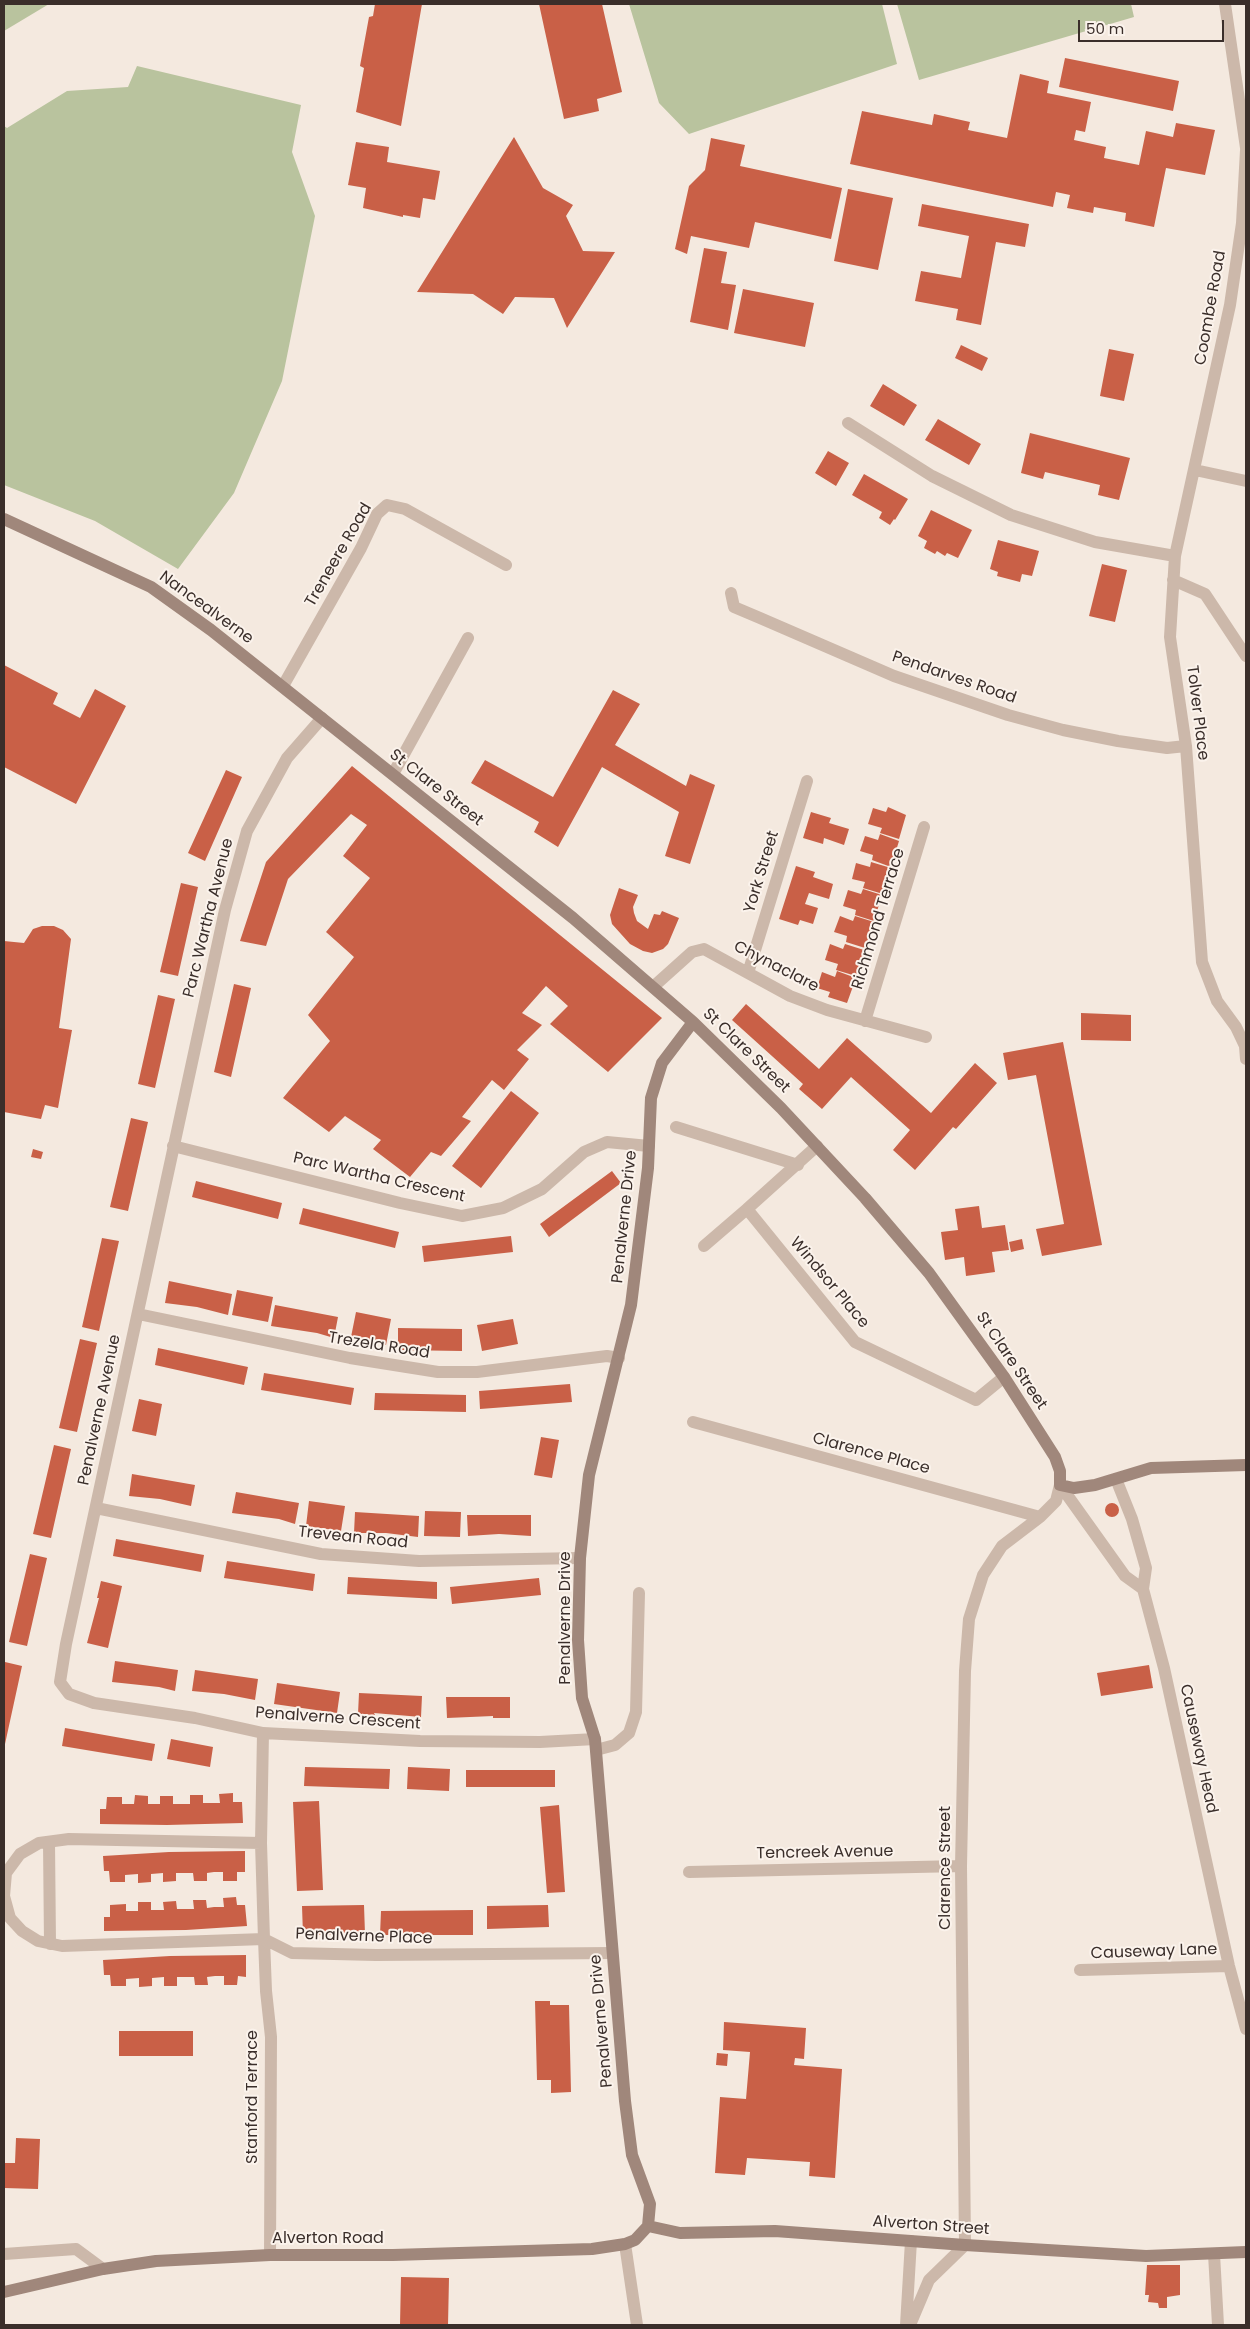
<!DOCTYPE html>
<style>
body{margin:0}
#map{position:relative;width:1250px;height:2329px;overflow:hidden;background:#f4e9df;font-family:Poppins,sans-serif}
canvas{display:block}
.frame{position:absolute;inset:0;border:5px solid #3a2e2a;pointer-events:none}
.scale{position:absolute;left:1078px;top:20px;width:146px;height:22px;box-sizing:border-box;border:2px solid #3a2e2a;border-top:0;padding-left:6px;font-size:15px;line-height:18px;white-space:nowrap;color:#3a2e2a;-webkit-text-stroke:4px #fbf3ec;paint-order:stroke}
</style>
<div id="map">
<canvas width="1250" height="2329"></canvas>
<div class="frame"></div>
<div class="scale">50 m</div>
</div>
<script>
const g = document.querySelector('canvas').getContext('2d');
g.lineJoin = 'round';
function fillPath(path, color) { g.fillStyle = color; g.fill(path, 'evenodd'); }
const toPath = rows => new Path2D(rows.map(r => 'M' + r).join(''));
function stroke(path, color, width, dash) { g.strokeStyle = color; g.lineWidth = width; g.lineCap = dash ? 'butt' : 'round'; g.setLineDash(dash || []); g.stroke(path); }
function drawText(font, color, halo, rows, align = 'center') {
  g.font = font + ' Poppins,sans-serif'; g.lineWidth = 4; g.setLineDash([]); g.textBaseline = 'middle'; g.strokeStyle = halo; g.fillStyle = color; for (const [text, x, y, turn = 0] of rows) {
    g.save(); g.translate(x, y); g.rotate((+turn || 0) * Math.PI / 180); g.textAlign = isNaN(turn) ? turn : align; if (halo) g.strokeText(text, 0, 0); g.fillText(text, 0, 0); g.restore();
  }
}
fillPath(toPath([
 [4,4,49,4,4,31],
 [629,4,882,4,897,64,689,134,659,103],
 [897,4,1131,4,1134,17,919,80],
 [137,66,301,105,292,152,315,216,282,381,234,493,178,569,95,521,4,485,4,126,7,128,67,91,128,87]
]), '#b9c39e');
fillPath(toPath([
 [375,4,422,4,401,126,356,112,364,68,360,66,369,17,373,16],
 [539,4,602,4,622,92,597,99,599,111,564,119],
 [1065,58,1179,81,1173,111,1059,87],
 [1020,74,1049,81,1047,93,1091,102,1085,132,1076,130,1074,140,1106,147,1104,158,1139,165,1146,131,1173,137,1176,123,1215,130,1205,175,1166,168,1154,227,1125,221,1126,213,1094,207,1093,213,1067,208,1070,195,1056,192,1053,207,850,164,862,111,932,125,934,114,970,122,968,130,1007,138],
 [514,137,543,188,573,205,566,216,583,251,615,252,567,328,554,298,515,297,503,314,473,294,417,292],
 [711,138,745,145,740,166,842,188,831,239,755,222,749,248,691,236,687,254,675,249,689,186,705,170],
 [356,142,389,147,387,162,440,171,435,200,423,198,420,218,403,215,403,217,363,208,366,188,348,185],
 [848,189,893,198,878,270,834,261],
 [922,204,1029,224,1025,247,996,242,981,325,956,320,958,309,915,301,921,271,961,278,969,236,918,226],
 [704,248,727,252,721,283,736,285,728,330,690,322],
 [743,289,814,303,805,347,734,333],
 [961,345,988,358,982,371,955,358],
 [1109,349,1134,354,1124,401,1100,396],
 [883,384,917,405,904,426,870,406],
 [938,419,981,444,969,465,925,440],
 [1030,433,1130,458,1119,500,1098,495,1100,485,1045,472,1043,479,1021,473],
 [828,451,849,463,836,486,815,473],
 [864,474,908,499,895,520,894,519,890,525,879,518,882,512,852,495],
 [931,510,972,530,958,558,947,553,945,556,937,551,935,554,924,548,927,541,918,536],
 [998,540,1039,551,1032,576,1022,574,1020,582,997,576,998,572,990,569],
 [1102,564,1127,570,1115,622,1089,616],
 [4,665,58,693,53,704,80,718,95,689,126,706,76,804,4,767],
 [613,690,640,704,615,745,686,786,690,774,715,785,690,864,665,856,679,812,602,767,558,847,534,832,539,822,471,783,485,760,553,797],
 [352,766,662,1018,608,1072,550,1024,568,1006,546,986,522,1013,542,1025,517,1050,529,1059,504,1090,492,1080,462,1117,471,1121,441,1156,431,1152,410,1177,373,1149,381,1140,345,1116,329,1132,283,1098,330,1041,308,1015,354,957,326,932,370,878,343,856,367,825,351,814,288,879,266,946,240,941,266,862],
 [226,770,242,777,205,861,188,853],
 [888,807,906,815,899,839,880,833,882,828,868,824,873,808,886,812],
 [811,812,831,818,829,823,849,829,844,845,824,838,823,844,803,838],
 [880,834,899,841,891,867,872,860,873,855,860,851,865,836,878,840],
 [871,862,891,868,883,894,863,888,865,882,852,879,856,863,870,867],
 [796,866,815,872,813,877,833,884,829,899,809,893,805,904,818,908,813,924,800,920,798,925,779,919],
 [181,883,198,887,178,976,160,972],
 [619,888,638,895,633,907,634,913,637,921,648,929,654,914,660,915,662,911,679,918,668,944,663,949,652,953,643,951,630,944,612,924,610,915],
 [863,889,882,895,874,921,855,915,856,910,843,906,848,890,861,894],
 [840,916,853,921,855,916,874,922,865,948,846,942,847,936,834,932],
 [42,926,54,926,63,930,71,939,59,1028,72,1030,58,1108,45,1105,41,1119,4,1112,4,941,24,943,33,929],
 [830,944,843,949,845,944,864,950,856,976,836,970,838,964,825,960],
 [837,971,856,978,847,1003,828,997,830,992,817,988,822,972,835,977],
 [234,984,251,988,231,1077,214,1072],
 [158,995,175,999,155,1088,138,1084],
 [746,1004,819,1069,847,1038,931,1113,975,1063,997,1083,956,1129,953,1127,915,1170,893,1150,910,1130,851,1077,822,1109,799,1089,803,1084,732,1020],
 [1081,1013,1131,1015,1131,1041,1081,1040],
 [1063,1042,1102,1245,1042,1256,1036,1229,1064,1224,1036,1075,1008,1080,1003,1053],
 [511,1091,539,1113,481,1188,452,1166],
 [131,1118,148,1122,128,1211,110,1207],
 [33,1149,43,1152,41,1159,31,1157],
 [612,1171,621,1183,549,1237,540,1224],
 [196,1181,282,1203,278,1219,192,1197],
 [979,1206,982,1228,1005,1225,1009,1250,992,1252,995,1272,966,1276,964,1257,945,1260,941,1232,958,1230,955,1209],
 [303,1208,399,1232,395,1248,299,1224],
 [511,1236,513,1252,424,1262,422,1246],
 [102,1238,119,1241,99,1331,82,1327],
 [1022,1239,1024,1249,1011,1252,1009,1242],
 [169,1281,232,1294,228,1315,197,1307,165,1303],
 [237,1290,273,1297,268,1322,232,1315],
 [275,1305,338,1317,334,1338,317,1333,271,1326],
 [356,1312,391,1319,386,1345,351,1337],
 [513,1319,518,1344,482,1351,477,1325],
 [398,1328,462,1329,462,1351,398,1350],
 [80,1339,97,1343,77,1432,59,1428],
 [158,1348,248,1367,244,1385,155,1365],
 [264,1373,354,1388,351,1405,261,1390],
 [570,1384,572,1402,480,1409,479,1391],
 [375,1393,466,1395,466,1412,374,1410],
 [139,1399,162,1404,156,1436,132,1431],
 [541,1437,559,1440,552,1478,534,1475],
 [54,1445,71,1449,51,1538,33,1534],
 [132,1474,195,1485,191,1506,160,1499,129,1496],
 [236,1492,299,1503,295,1524,279,1519,232,1513],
 [309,1501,345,1506,341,1531,306,1526],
 '1105 1510a7 7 0 1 1 14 0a7 7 0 1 1-14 0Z',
 [425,1511,461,1512,460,1537,424,1536],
 [355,1512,419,1516,418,1537,386,1533,354,1533],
 [467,1515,531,1515,531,1536,499,1534,468,1536],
 [116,1539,204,1555,201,1572,113,1556],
 [30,1554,47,1558,27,1646,9,1642],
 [227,1561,315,1574,313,1591,224,1578],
 [348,1577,437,1582,437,1599,347,1594],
 [539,1578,541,1595,452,1604,450,1587],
 [101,1581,122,1586,108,1648,87,1643,99,1598,97,1598],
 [115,1661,178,1670,175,1691,159,1687,112,1682],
 [5,1662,22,1666,5,1744,4,1667],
 [1149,1665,1153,1688,1101,1696,1097,1673],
 [195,1670,258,1679,255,1700,224,1694,192,1691],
 [277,1683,340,1692,337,1713,274,1704],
 [359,1693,422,1696,421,1717,374,1713,375,1715,358,1714],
 [446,1697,510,1697,510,1718,493,1718,493,1716,447,1718],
 [65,1728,155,1744,152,1761,62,1746],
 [171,1739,213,1747,210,1767,167,1759],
 [305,1767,390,1769,389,1789,304,1786],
 [408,1767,450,1769,449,1791,407,1789],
 [466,1770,555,1770,555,1787,466,1787],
 [233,1793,233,1802,242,1802,243,1823,167,1825,100,1824,100,1809,106,1809,107,1797,122,1797,122,1804,134,1804,135,1795,148,1796,148,1804,160,1804,160,1796,173,1796,173,1804,190,1804,190,1795,203,1795,203,1803,220,1803,219,1794],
 [319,1801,323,1890,297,1891,293,1802],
 [559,1805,565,1892,547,1893,540,1807],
 [245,1851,245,1872,237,1872,237,1881,223,1881,223,1872,214,1872,207,1873,207,1881,194,1881,193,1873,176,1873,176,1881,163,1882,163,1873,151,1874,151,1882,138,1883,138,1874,125,1875,125,1882,110,1882,109,1871,104,1871,103,1856,169,1852],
 [236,1897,237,1905,245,1905,247,1926,186,1930,104,1931,104,1917,110,1917,110,1905,126,1904,126,1911,138,1911,138,1902,151,1902,151,1910,164,1910,163,1902,176,1901,177,1909,194,1909,193,1900,206,1900,207,1908,214,1907,224,1907,223,1898],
 [364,1905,365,1934,303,1935,302,1906],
 [548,1905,549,1927,487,1929,487,1906],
 [473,1910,473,1935,380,1935,381,1911],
 [246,1955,246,1977,238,1976,237,1985,224,1985,224,1976,215,1976,207,1977,208,1985,195,1985,194,1977,177,1977,177,1986,164,1986,164,1977,152,1978,152,1986,139,1987,139,1978,126,1979,126,1986,111,1986,110,1975,104,1975,103,1960,170,1956],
 [535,2001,550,2001,550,2005,569,2005,571,2092,551,2093,551,2080,537,2080],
 [724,2022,806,2028,804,2059,795,2058,794,2065,842,2069,835,2178,809,2176,810,2162,747,2158,745,2175,715,2173,720,2097,746,2099,750,2052,723,2050],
 [119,2031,193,2031,193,2056,119,2056],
 [717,2053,728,2054,727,2066,716,2065],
 [16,2138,40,2139,38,2189,4,2188,4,2163,15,2163],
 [1147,2265,1180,2265,1180,2295,1167,2297,1167,2308,1159,2308,1158,2303,1148,2302,1149,2295,1145,2295],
 [401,2277,449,2278,448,2325,400,2325]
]), '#c96047');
stroke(toPath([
 [1225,4,1246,148],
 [1246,150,1242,223,1230,305,1175,556,1170,637,1186,746,1202,962,1217,1001,1236,1027,1245,1046,1246,1059],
 [848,423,932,476,1011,515,1095,542,1175,556],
 [1195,470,1246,481],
 [1173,580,1205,594,1246,656],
 [731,593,734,607,760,618,894,676,1008,715,1063,730,1118,741,1167,748,1186,746],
 [283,686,361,548,377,514,387,505,405,509,506,565],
 [322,718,287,758,247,831,225,910,66,1644,60,1682,69,1694,94,1703,195,1718,263,1733,420,1741,540,1742,595,1739],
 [393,774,468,638],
 [748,973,807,781],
 [653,987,692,952,704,949,790,996,827,1010,926,1037],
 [865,1021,924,827],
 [676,1127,798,1165],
 [173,1146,400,1203,462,1216,503,1208,542,1189,584,1152,607,1142,649,1146],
 [817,1146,747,1209,855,1342,976,1400,1004,1377],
 [704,1246,747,1209],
 [138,1314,350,1358,438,1372,477,1372,607,1356,619,1358],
 [693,1422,1040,1517],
 [1116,1479,1132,1519,1146,1568,1143,1589,1164,1668,1229,1966,1246,2029],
 [1060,1485,1125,1576,1143,1589],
 [96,1508,321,1554,419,1561,580,1558],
 [263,1733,261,1843,264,1939,292,1953,376,1955,612,1953],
 [596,1750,615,1745,629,1733,636,1712,639,1593],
 [49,1842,50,1944],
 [261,1843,69,1839,39,1843,20,1854,6,1873,4,1896,10,1918,22,1931,38,1941,62,1946,264,1939,266,1991,271,2037,270,2255],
 [689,1872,961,1866],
 [1080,1970,1229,1966],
 [625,2244,637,2325],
 [4,2254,76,2249,103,2269],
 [1214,2254,1218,2325],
 [906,2325,911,2241],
 [910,2325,929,2280,965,2245,961,1866,965,1671,969,1619,983,1575,1002,1546,1040,1517,1056,1501,1060,1485]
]), '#ccb8aa', 12);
stroke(toPath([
 [4,519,151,587,211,630,573,918,693,1022,781,1108,865,1198,929,1273,1004,1377,1055,1457,1060,1471,1060,1485,1074,1488,1095,1485,1151,1468,1246,1465],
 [648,2226,680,2233,775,2231,965,2245,1146,2256,1246,2252],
 [4,2292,103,2269,156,2261,270,2255,393,2255,592,2249,625,2244,635,2240,648,2226,650,2204,632,2155,625,2101,595,1739,582,1698,578,1640,580,1558,589,1475,631,1305,648,1168,651,1098,662,1063,693,1022]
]), '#a0877b', 12);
drawText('16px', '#3a2e2a', '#fbf3ec', [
 ["Coombe Road",1211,308,-80],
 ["Treneere Road",339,555,-60],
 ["Nancealverne",206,608,36],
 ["Pendarves Road",954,678,19],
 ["Tolver Place",1197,713,83],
 ["St Clare Street",436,788,38],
 ["York Street",762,872,-73],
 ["Parc Wartha Avenue",209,918,-76],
 ["Richmond Terrace",879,919,-73],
 ["Chynaclare",776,967,27],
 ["St Clare Street",746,1051,44],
 ["Parc Wartha Crescent",379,1178,13],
 ["Penalverne Drive",625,1217,-84],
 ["Windsor Place",829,1283,50],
 ["Trezela Road",379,1346,9],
 ["St Clare Street",1011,1361,56],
 ["Penalverne Avenue",100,1410,-78],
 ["Clarence Place",871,1454,15],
 ["Trevean Road",353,1538,6],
 ["Penalverne Drive",566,1618,-90],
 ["Penalverne Crescent",338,1719,4],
 ["Causeway Head",1198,1749,78],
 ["Tencreek Avenue",825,1853,-1],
 ["Clarence Street",946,1868,-90],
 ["Penalverne Place",364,1937,2],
 ["Causeway Lane",1154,1952,-2],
 ["Penalverne Drive",602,2021,-95],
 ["Stanford Terrace",253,2097,-90],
 ["Alverton Street",931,2226,4],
 ["Alverton Road",328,2239]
]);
</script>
